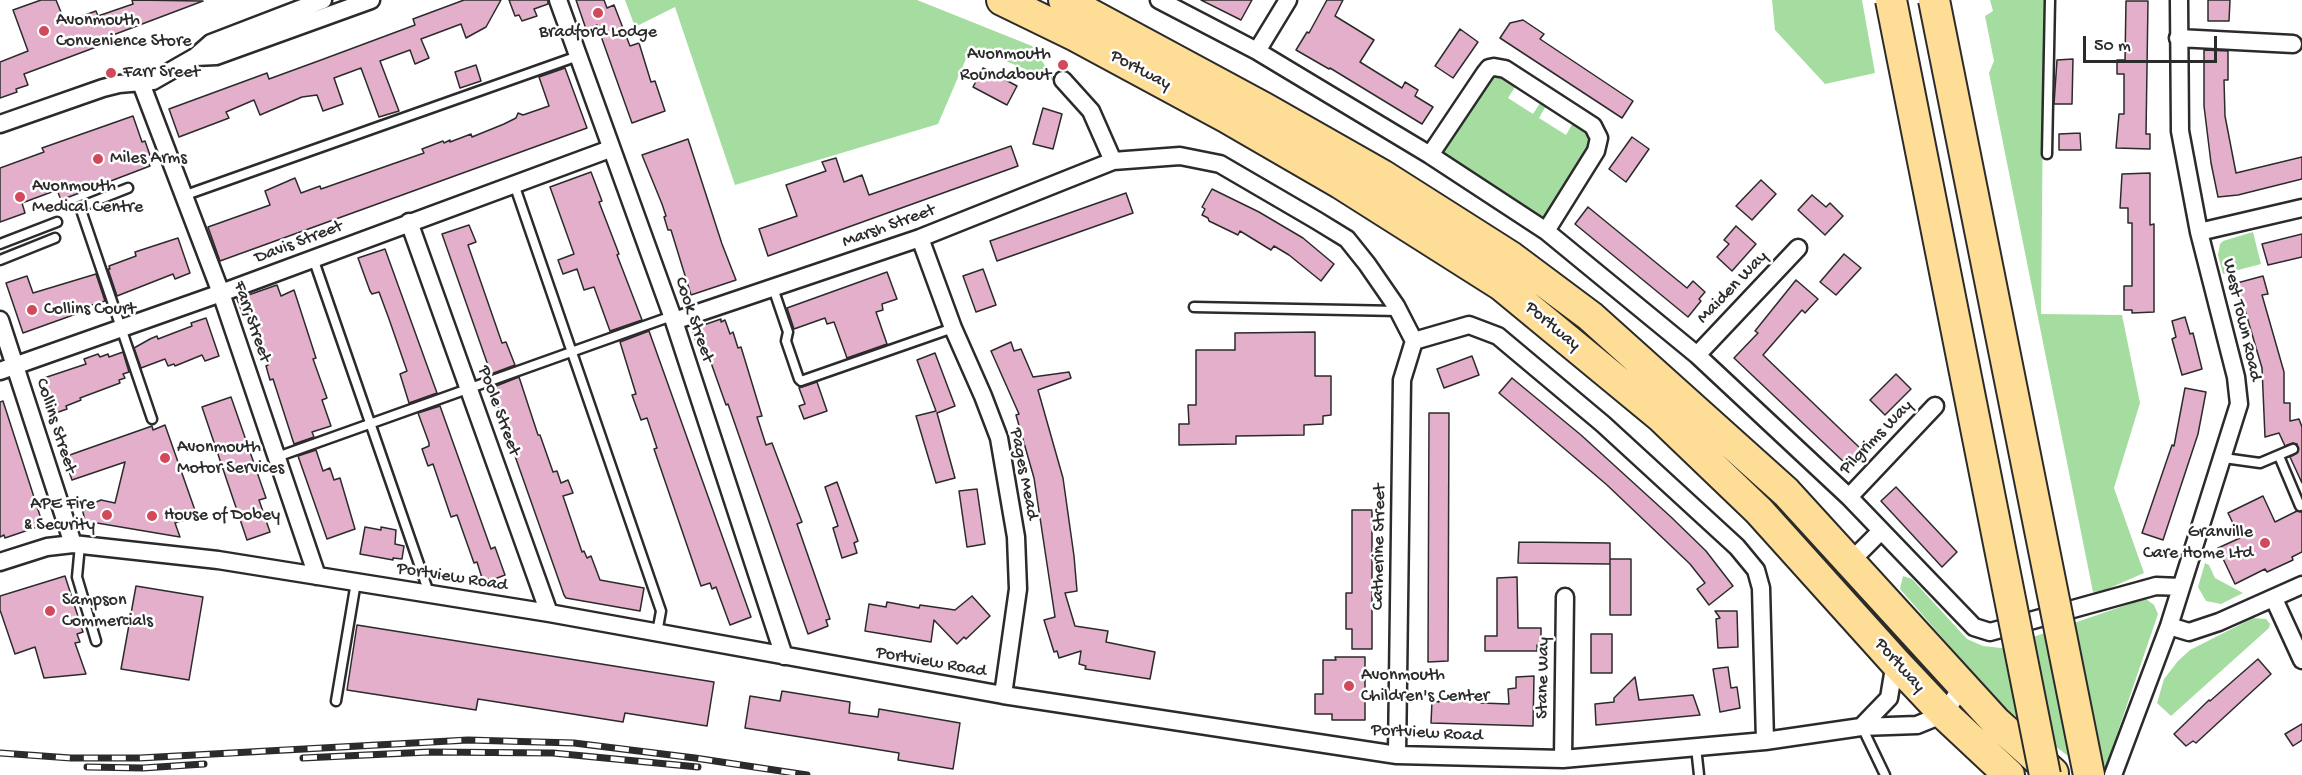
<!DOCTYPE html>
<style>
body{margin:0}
#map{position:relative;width:2302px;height:775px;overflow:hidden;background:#fff;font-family:"Gochi Hand",sans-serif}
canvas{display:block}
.scale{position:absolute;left:2083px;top:36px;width:134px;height:27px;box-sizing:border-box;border:3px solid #2b2b2b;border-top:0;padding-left:8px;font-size:18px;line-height:21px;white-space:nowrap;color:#2b2b2b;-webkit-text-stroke:4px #fff;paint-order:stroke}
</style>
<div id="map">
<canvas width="2302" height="775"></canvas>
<div class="scale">50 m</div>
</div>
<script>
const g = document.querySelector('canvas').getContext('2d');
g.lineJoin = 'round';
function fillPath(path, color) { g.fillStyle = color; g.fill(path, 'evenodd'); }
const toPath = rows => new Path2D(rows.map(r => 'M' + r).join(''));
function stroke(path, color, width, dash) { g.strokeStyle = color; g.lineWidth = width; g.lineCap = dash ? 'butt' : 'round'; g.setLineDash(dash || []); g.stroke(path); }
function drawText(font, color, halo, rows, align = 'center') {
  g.font = font + ' "Gochi Hand",sans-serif'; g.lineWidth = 5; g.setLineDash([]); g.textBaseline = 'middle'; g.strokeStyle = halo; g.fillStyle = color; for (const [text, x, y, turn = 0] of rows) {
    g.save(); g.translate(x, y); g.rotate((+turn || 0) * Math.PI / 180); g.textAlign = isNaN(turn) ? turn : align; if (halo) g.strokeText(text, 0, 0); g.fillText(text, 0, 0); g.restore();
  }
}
fillPath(toPath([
 [625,0,917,0,1032,46,1055,81,971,47,938,124,735,185,675,7,635,27],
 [1772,0,1862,0,1875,73,1825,84,1775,30],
 [1990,0,2044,0,2041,314,2122,315,2140,403,2114,488,2144,573,2105,590,2093,592,1989,73,1994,61,1985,16,1993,11],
 [1497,75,1504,75,1517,84,1508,98,1533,114,1542,100,1547,104,1539,118,1566,135,1574,121,1586,128,1593,139,1545,218,1443,154,1489,80],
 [2253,232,2261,264,2223,274,2218,255,2220,244,2223,241],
 [2205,563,2209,565,2215,578,2243,593,2221,604,2206,601,2198,587],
 [1903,576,1912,579,1967,639,1983,646,2001,648,2138,601,2146,599,2154,605,2158,614,2103,775,2093,775,2000,704,1900,589],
 [2253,618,2266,619,2270,624,2269,628,2171,716,2157,703,2164,679,2178,661,2190,650]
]), '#a5dca0');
const building = toPath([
 [41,0,56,0,65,22,96,11,98,16,133,4,132,0,203,1,105,38,107,43,24,74,28,85,16,89,17,92,0,98,0,62,28,51,13,10,41,0],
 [464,0,501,0,486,27,466,38,461,24,421,39,429,58,415,64,410,50,380,61,399,111,379,117,361,68,334,78,343,104,323,111,317,95,302,97,260,115,254,100,226,112,229,118,179,137,169,109,267,73,269,79,321,60,415,25,413,19,464,0],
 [509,0,548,0,548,4,534,9,537,16,522,21,519,15,515,16,509,0],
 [576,0,604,0,607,8,614,5,630,46,639,43,651,82,655,81,665,111,632,123,597,25,586,29,576,0],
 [1201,0,1252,0,1241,20,1201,0],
 [1327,0,1343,0,1335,16,1374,40,1360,62,1402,88,1405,82,1418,90,1415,96,1433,107,1422,124,1330,68,1329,69,1296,50,1307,32,1309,33,1327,0],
 [2208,0,2230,0,2229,21,2208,21,2208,0],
 [2126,1,2148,1,2146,134,2150,134,2150,149,2116,148,2119,114,2124,114,2124,74,2117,74,2117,60,2125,60,2126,1],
 [1523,20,1544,34,1540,39,1633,101,1622,118,1500,38,1510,23,1523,20],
 [1460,29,1478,42,1453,78,1435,66,1460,29],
 [2204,50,2228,51,2228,80,2224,80,2225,116,2236,173,2302,157,2302,179,2238,195,2218,197,2211,163,2204,106,2204,50],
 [2073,59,2072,104,2054,104,2057,60,2073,59],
 [476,65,481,81,460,88,455,72,476,65],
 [565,68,587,128,220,261,208,227,270,205,265,191,295,178,301,193,320,186,321,189,424,153,422,149,443,141,444,143,450,140,450,142,471,134,472,137,504,124,516,118,518,113,523,115,549,106,539,77,565,68],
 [983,68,1017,86,1007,105,973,87,983,68],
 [1043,108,1062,114,1053,149,1033,144,1043,108],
 [133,116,142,142,145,141,151,158,147,160,150,166,61,200,57,190,22,203,25,213,0,222,0,168,44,152,42,148,133,116],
 [2080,133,2081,150,2059,150,2059,134,2080,133],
 [1632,137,1649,149,1626,182,1609,169,1632,137],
 [688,139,722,244,736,280,691,295,671,230,668,230,664,217,666,216,662,204,642,155,688,139],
 [1011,146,1018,166,768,256,759,229,797,216,786,185,826,171,822,162,836,158,844,182,862,175,869,195,1011,146],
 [591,172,602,201,599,202,619,254,617,255,642,320,610,331,594,287,584,290,577,269,563,274,558,260,574,254,550,187,591,172],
 [2150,173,2150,225,2154,224,2154,312,2132,313,2132,310,2124,310,2124,286,2132,286,2132,223,2128,223,2128,208,2120,208,2122,174,2150,173],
 [1761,180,1776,194,1752,220,1736,206,1761,180],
 [1212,189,1259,212,1303,238,1334,264,1321,281,1289,255,1274,246,1271,250,1240,231,1238,235,1209,221,1208,218,1202,215,1205,209,1202,207,1212,189],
 [1126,193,1133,213,997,261,990,241,1126,193],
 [1812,195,1826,207,1830,203,1843,216,1825,235,1798,210,1812,195],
 [1588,207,1687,288,1693,281,1705,292,1699,299,1701,301,1688,317,1575,224,1588,207],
 [469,225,476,242,468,245,502,343,506,342,515,365,491,374,442,234,469,225],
 [1736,226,1756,244,1732,271,1717,257,1729,244,1724,240,1736,226],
 [2302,234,2302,257,2268,265,2262,244,2302,234],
 [178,238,190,273,175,279,173,274,117,296,108,269,110,269,109,266,136,256,135,252,178,238],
 [385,249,437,393,409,403,400,374,407,371,389,319,379,292,372,294,370,291,358,258,385,249],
 [1844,254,1861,268,1836,295,1820,282,1844,254],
 [983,269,996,305,976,312,963,276,983,269],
 [887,272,897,299,882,304,883,310,876,312,887,344,847,358,834,322,827,324,825,318,794,329,787,308,887,272],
 [96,274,105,301,89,306,90,309,23,333,6,283,27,276,33,293,96,274],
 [2263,276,2268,294,2262,295,2284,372,2284,403,2290,403,2290,421,2299,419,2302,427,2302,483,2290,457,2298,452,2297,444,2293,443,2285,446,2279,433,2265,437,2262,368,2237,283,2263,276],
 [1796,280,1818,299,1805,313,1802,310,1763,355,1861,449,1846,464,1734,358,1758,333,1755,331,1796,280],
 [277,285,281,296,294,290,316,358,313,359,327,398,322,400,331,426,312,432,314,437,294,444,273,379,270,380,266,366,268,365,254,327,253,328,248,314,243,315,237,299,277,285],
 [2185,317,2190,334,2193,333,2202,369,2182,375,2172,339,2176,337,2172,321,2185,317],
 [206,318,219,356,205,361,202,355,175,366,174,364,168,366,165,359,141,368,134,348,150,339,157,336,158,339,192,326,191,323,206,318],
 [721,319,721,322,725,320,730,334,733,332,738,348,741,347,762,416,757,417,766,445,772,443,797,509,802,522,797,524,830,619,826,620,828,626,808,634,728,404,726,405,704,343,697,345,692,329,721,319],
 [649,331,751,617,730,625,716,587,712,589,710,583,701,586,654,449,657,448,647,418,641,420,632,395,636,394,620,342,649,331],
 [1315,332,1315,376,1331,376,1331,415,1323,416,1323,424,1304,425,1304,435,1236,436,1236,444,1179,445,1179,424,1189,424,1188,405,1196,405,1196,350,1235,350,1235,333,1315,332],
 [1011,342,1014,351,1021,349,1033,377,1069,372,1071,378,1038,390,1063,478,1074,556,1077,591,1065,593,1075,626,1108,631,1106,642,1155,652,1150,679,1085,669,1086,666,1079,664,1081,651,1059,658,1057,651,1054,652,1044,620,1055,617,1034,478,1016,415,1019,414,991,351,1011,342],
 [123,352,129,372,123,374,125,378,119,380,120,383,80,398,81,400,66,406,67,409,50,415,38,380,86,364,84,359,98,354,100,357,108,354,109,357,123,352],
 [935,353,955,406,937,413,955,478,936,483,916,416,936,411,917,360,935,353],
 [1472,356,1479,375,1444,388,1437,369,1472,356],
 [1896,374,1911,389,1885,415,1870,400,1896,374],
 [519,377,538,435,540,435,553,472,557,471,561,483,568,480,573,493,563,496,582,552,584,551,587,558,591,556,600,580,644,588,640,611,566,598,564,595,491,388,519,377],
 [1512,378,1581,435,1671,517,1706,551,1733,586,1709,605,1697,589,1705,583,1690,564,1607,485,1499,393,1512,378],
 [817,382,827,411,804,419,799,406,805,404,799,388,817,382],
 [2185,388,2206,392,2198,434,2163,540,2142,533,2172,445,2174,446,2185,388],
 [231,397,266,498,259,500,270,532,247,540,202,407,231,397],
 [3,401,43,525,5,538,4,535,0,537,0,402,3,401],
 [440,406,491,549,495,547,505,575,492,580,482,578,477,562,474,563,457,515,451,517,433,464,428,466,422,449,429,446,429,443,418,413,440,406],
 [1429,413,1449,413,1448,661,1428,662,1429,413],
 [165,425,197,516,175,523,180,537,85,521,82,508,101,500,115,503,125,462,72,480,64,457,152,426,153,430,165,425],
 [316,450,323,471,330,468,334,480,340,478,355,529,327,539,298,456,316,450],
 [837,482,858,541,854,543,857,553,842,558,833,528,838,526,825,487,837,482],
 [1896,487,1957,552,1942,567,1881,501,1896,487],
 [977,489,985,544,967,547,959,491,977,489],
 [2263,496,2275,522,2297,511,2302,512,2302,552,2292,557,2293,560,2267,572,2265,569,2235,584,2218,548,2240,538,2228,513,2263,496],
 [1352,510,1372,510,1372,649,1352,649,1352,629,1346,629,1346,593,1352,593,1352,510],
 [365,527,381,530,381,527,396,530,395,544,404,546,402,559,393,558,393,560,360,554,365,527],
 [1519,542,1610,543,1610,564,1518,563,1519,542],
 [1610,559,1631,559,1631,615,1610,615,1610,559],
 [65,576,83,632,77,634,80,642,75,643,86,674,44,678,35,647,15,654,0,610,0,596,65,576],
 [1517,577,1518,628,1541,628,1541,645,1537,645,1537,651,1485,651,1485,636,1497,636,1497,578,1517,577],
 [136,586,203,597,189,680,121,669,136,586],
 [972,596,990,616,966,639,964,637,957,644,934,620,931,642,865,631,869,604,886,607,887,602,919,608,920,605,955,610,972,596],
 [1715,611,1737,611,1738,647,1718,648,1716,619,1720,618,1715,611],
 [357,625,714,682,707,726,625,713,623,722,478,699,476,710,347,690,357,625],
 [1591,634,1612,634,1612,673,1591,673,1591,634],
 [1335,657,1365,657,1365,720,1332,720,1332,714,1315,714,1315,694,1323,694,1323,660,1336,660,1335,657],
 [2258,659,2271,674,2196,743,2193,741,2186,746,2174,734,2209,700,2210,701,2258,659],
 [1728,667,1731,688,1737,687,1740,708,1720,712,1713,669,1728,667],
 [1534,676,1533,726,1431,723,1432,701,1439,702,1439,693,1481,694,1481,703,1509,704,1508,689,1516,688,1516,677,1534,676],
 [1635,677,1639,700,1693,695,1700,715,1596,725,1595,704,1614,702,1614,698,1635,677],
 [782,691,850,702,849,713,878,717,879,709,960,723,953,769,898,760,899,753,745,728,750,696,780,701,782,691],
 [2302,724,2302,740,2293,746,2285,734,2302,724]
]);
fillPath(building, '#e3afca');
stroke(building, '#2b2b2b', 1.5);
const lane = toPath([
 [2047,154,2050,0],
 [514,184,661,611,657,633],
 [128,188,80,207,152,419],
 [183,196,578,56],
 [0,244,57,222],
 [313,258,429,593],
 [0,260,55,238],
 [773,288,788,332,786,341,799,379,801,381,953,328],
 [1194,307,1399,311],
 [2279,456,2300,506],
 [277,457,672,316],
 [2224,458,2260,463,2293,449],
 [80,545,77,577,96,641],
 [336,701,356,582],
 [1862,727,1885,775],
 [1696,747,1699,775]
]);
const street = toPath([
 [558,0,674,321,784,656],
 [1159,0,1257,51,1430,155,1546,231,1697,355,1849,497,1974,627,1990,632,2156,586,2181,587],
 [2178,38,2293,44],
 [1257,51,1288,0],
 [195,57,216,56,371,0],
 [1063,80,1091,111,1113,161,1180,156,1220,164,1316,220,1347,239,1367,264,1396,306,1414,341,1469,325,1498,336,1603,424,1737,547,1756,570,1761,588,1765,741],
 [141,83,221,293,317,576],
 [0,124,103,88,119,84,153,81,195,57,211,43,323,0],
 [1430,155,1485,73,1489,68,1494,67,1505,69,1593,126,1599,138,1596,151,1546,231],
 [409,222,549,613],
 [2199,232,2302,208],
 [920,238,953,328,983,396,999,438,1016,537,1018,589,1003,695],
 [0,320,73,544],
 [674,321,920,238,1113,161],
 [1697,355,1798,248],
 [0,371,221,293,610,149],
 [1849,497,1935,406],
 [1851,561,1881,531],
 [0,562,47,547,73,544,218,560,549,613,1003,695,1397,755,1563,759,1765,741,1861,727,1917,725,1944,714,1963,685],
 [2274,599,2302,660],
 [2169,626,2189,632,2219,622,2302,585],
 [1861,727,1889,698,1895,662],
 [1397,755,1402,380,1414,341],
 [1563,759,1565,597],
 [2113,775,2169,626,2239,404,2236,377,2199,232,2180,131,2179,0]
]);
const highway = toPath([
 [1002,0,1076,36,1226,117,1340,183,1501,285,1661,417,1759,511,1895,662,1944,714,2009,775],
 [1064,0,1264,108,1382,175,1511,257,1590,316,1786,492,1996,722,2053,773]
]);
stroke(lane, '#2b2b2b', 13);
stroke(street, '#2b2b2b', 21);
stroke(highway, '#2b2b2b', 34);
stroke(lane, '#fff', 8);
stroke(street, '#fff', 16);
stroke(highway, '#fedd96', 30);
const rail = toPath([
 [0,753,71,758,140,758,468,740,574,743,695,758,807,775],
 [303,758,429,752,553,753,698,767],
 [87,767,143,768,204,764]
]);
stroke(rail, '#2b2b2b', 7);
stroke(rail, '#fff', 4.5, [14]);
const highwayBridge = toPath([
 [1891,0,2045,775],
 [1934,0,2089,775]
]);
stroke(highwayBridge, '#2b2b2b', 34, []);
stroke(highwayBridge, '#fedd96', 30);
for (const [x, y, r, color] of [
 [598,13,6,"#d1495b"],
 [44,31,6,"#d1495b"],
 [1063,65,6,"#d1495b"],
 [111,73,6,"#d1495b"],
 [98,159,6,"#d1495b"],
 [20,197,6,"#d1495b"],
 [32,310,6,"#d1495b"],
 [165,458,6,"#d1495b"],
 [107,515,6,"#d1495b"],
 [152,516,6,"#d1495b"],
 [2265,543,6,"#d1495b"],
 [50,611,6,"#d1495b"],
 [1349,686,6,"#d1495b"]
]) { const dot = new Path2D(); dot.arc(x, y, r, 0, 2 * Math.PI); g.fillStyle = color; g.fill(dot); stroke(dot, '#fff', 2); }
drawText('18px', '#2b2b2b', '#fff', [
 ["Avonmouth",56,21],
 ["Convenience Store",56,42],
 ["Bradford Lodge",598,33,"center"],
 ["Avonmouth",1051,55,"right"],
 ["Roundabout",1051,76,"right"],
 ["Farr Sreet",123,73],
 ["Miles Arms",110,159],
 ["Avonmouth",32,187],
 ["Medical Centre",32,208],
 ["Collins Court",44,310],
 ["Avonmouth",177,448],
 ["Motor Services",177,469],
 ["APE Fire",95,505,"right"],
 ["& Security",95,526,"right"],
 ["House of Dobey",164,516],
 ["Granville",2253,533,"right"],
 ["Care Home Ltd",2253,554,"right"],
 ["Sampson",62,601],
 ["Commercials",62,622],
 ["Avonmouth",1361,676],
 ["Children's Center",1361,697]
], 'left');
drawText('18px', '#2b2b2b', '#fff', [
 ["Portway",1140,71,28],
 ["Marsh Street",889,227,-20],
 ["Davis Street",299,243,-21],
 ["Maiden Way",1733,288,-46],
 ["Cook Street",693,320,71],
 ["West Town Road",2241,320,77],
 ["Farr Street",251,322,71],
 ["Portway",1552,327,40],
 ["Poole Street",498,411,70],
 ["Collins Street",55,426,72],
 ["Pilgrims Way",1877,438,-46],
 ["Pages Mead",1023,474,79],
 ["Catherine Street",1380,547,-89],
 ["Portview Road",452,578,9],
 ["Portview Road",931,663,10],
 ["Portway",1899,666,48],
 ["Stane Way",1544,678,-89],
 ["Portview Road",1427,734,3]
]);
</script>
